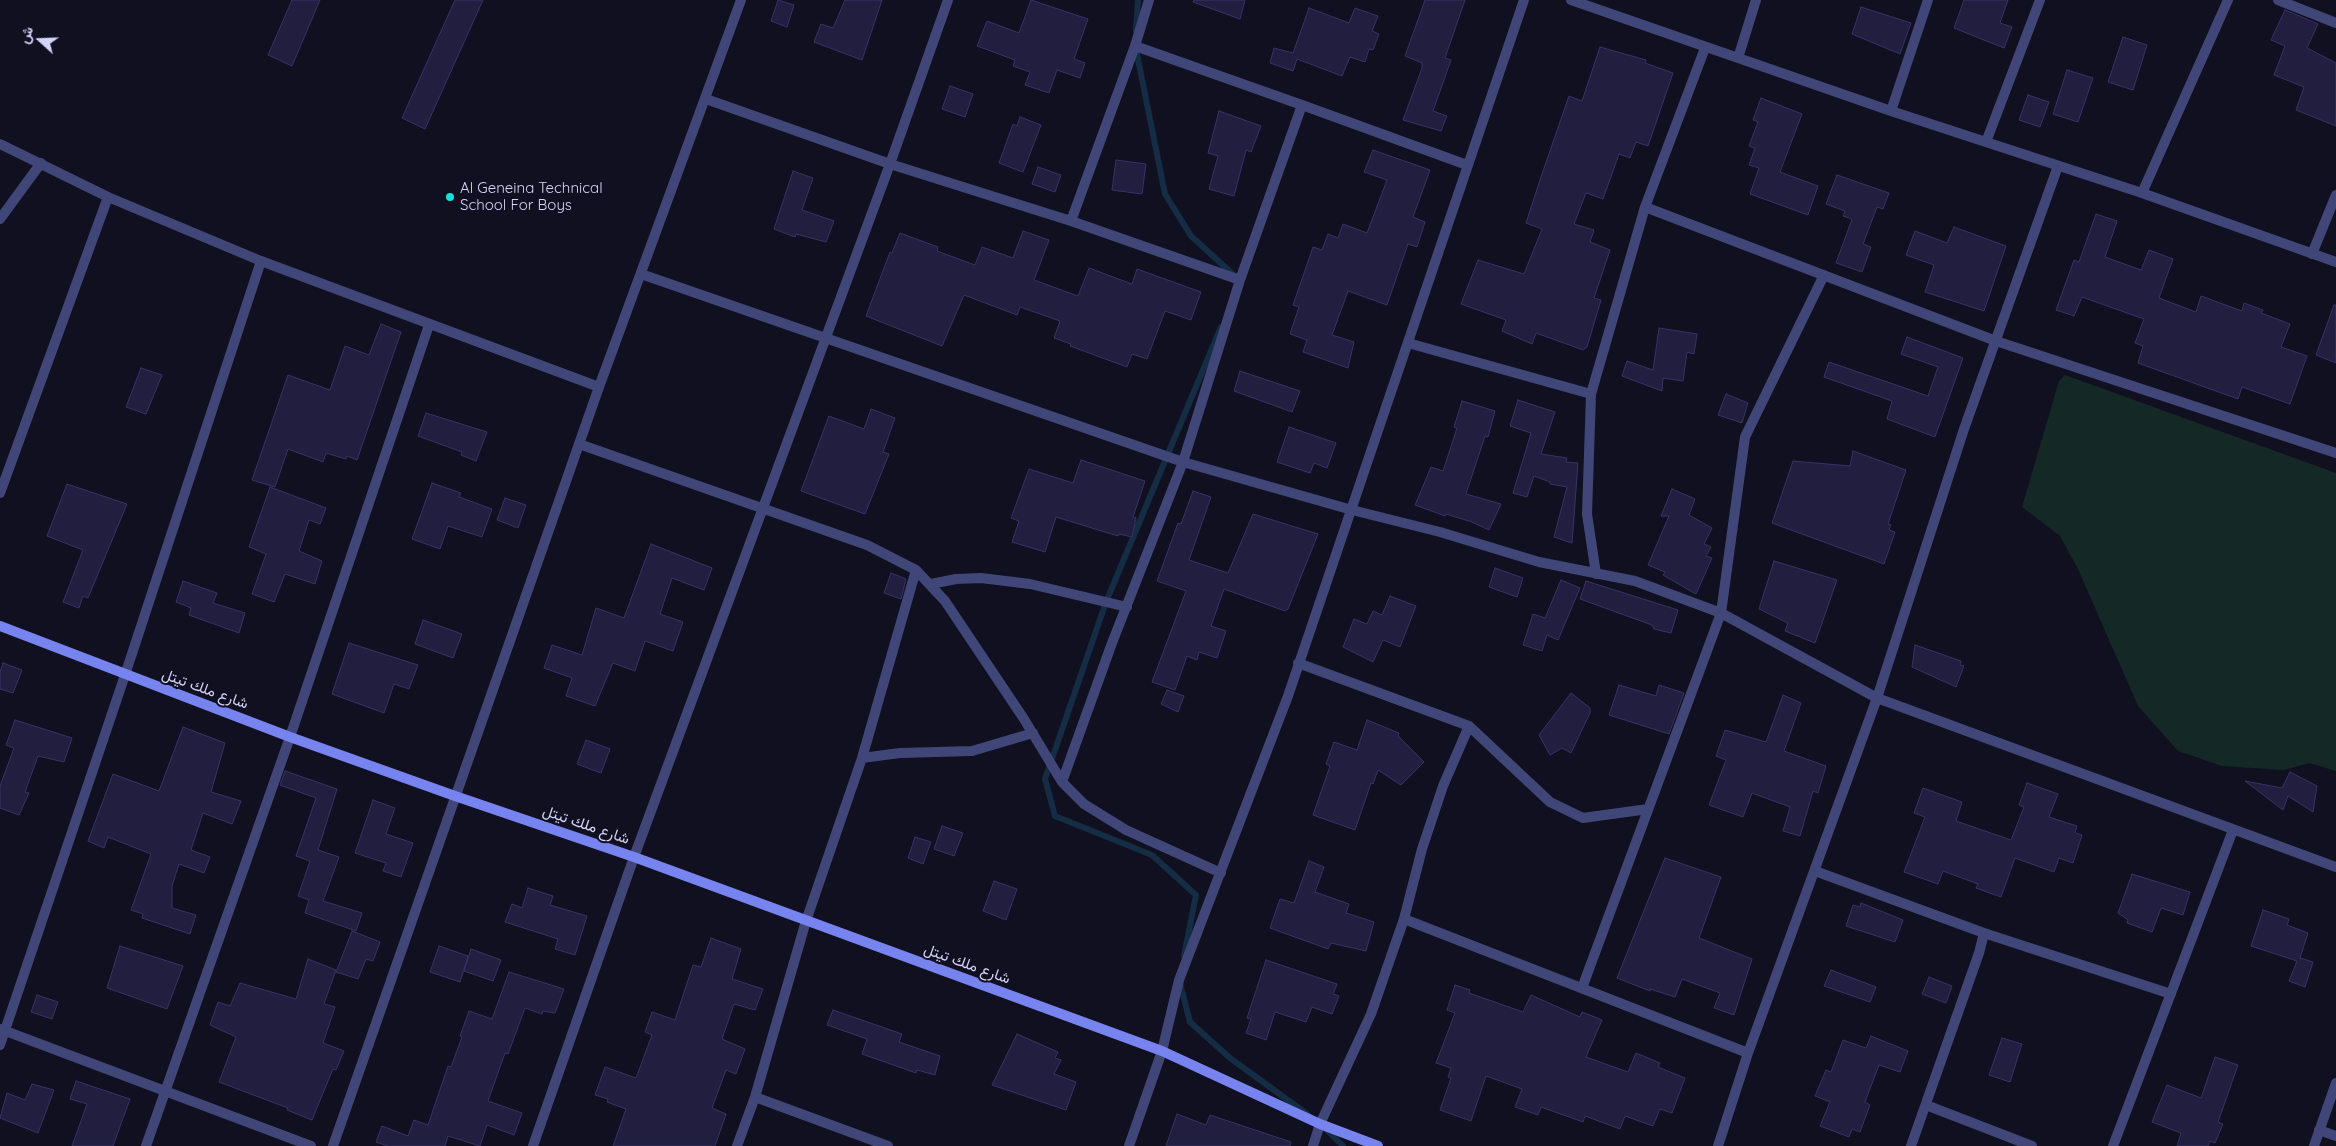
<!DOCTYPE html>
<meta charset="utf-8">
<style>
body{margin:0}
#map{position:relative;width:2336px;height:1146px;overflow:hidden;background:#111020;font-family:Quicksand,Vazirmatn,sans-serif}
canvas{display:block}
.north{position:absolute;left:15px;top:15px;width:50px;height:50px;-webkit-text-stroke:4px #111020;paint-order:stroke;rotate:290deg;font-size:14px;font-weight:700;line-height:20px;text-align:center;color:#d4d5fa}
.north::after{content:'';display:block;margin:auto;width:18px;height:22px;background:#d4d5fa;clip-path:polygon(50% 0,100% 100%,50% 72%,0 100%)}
</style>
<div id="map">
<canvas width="2336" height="1146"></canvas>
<div class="north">ش</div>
</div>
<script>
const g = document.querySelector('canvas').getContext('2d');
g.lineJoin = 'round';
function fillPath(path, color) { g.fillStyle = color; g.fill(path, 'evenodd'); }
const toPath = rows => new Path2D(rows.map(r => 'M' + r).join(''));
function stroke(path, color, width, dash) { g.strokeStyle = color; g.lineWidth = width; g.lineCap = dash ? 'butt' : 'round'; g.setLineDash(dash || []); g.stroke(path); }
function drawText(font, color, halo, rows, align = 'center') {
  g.font = font + ' Quicksand,Vazirmatn,sans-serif'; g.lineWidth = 4; g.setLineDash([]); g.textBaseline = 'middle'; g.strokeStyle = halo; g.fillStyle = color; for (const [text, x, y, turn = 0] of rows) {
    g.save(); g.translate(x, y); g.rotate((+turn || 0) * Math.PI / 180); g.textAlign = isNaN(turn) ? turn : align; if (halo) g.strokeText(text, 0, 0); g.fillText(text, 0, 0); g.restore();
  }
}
fillPath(toPath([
 [2065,375,2336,473,2336,771,2309,763,2284,770,2222,766,2178,751,2138,706,2078,569,2060,536,2022,507,2059,381]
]), '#142926');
stroke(toPath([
 [1136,31,1138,0],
 [1136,49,1165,194,1191,236,1235,276],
 [1184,956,1196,895,1152,855,1055,816,1045,779,1106,602,1221,327],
 [1180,983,1190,1022,1230,1058,1307,1114],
 [1325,1128,1343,1146]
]), '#152d44', 6);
const building = toPath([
 [292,0,320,0,292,66,268,55,292,0],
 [455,0,483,0,425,129,402,118,455,0],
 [778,0,794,5,787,27,771,21,778,0],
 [845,0,882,0,862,60,814,42,821,24,833,28,845,0],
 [1031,0,1088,19,1074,59,1085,63,1080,78,1057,70,1049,93,1025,85,1030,72,1013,66,1015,60,977,46,987,21,1019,33,1031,0],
 [1194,0,1245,0,1240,19,1193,2,1194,0],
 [1425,0,1465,0,1445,58,1451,60,1433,111,1447,116,1441,131,1403,120,1422,68,1422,63,1405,56,1425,0],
 [1964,0,2008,0,2000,23,2012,27,2004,48,1954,28,1964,0],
 [1861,7,1911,23,1900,54,1852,34,1861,7],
 [1309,8,1349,23,1355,8,1378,16,1372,31,1379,34,1373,50,1369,49,1365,62,1350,57,1342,76,1297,59,1293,71,1270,63,1274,48,1293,53,1309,8],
 [2285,10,2318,24,2307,48,2336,63,2336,126,2296,110,2304,87,2274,75,2285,46,2271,40,2285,10],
 [2123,37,2147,45,2133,90,2108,82,2123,37],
 [1600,47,1646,60,1645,63,1673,73,1648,146,1636,142,1630,158,1619,154,1603,199,1586,193,1574,224,1594,230,1590,242,1610,250,1594,298,1601,300,1587,347,1583,350,1536,333,1532,344,1502,331,1506,320,1461,304,1478,260,1524,274,1542,229,1526,223,1542,174,1569,96,1582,101,1600,47],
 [2067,70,2093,78,2078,122,2053,114,2067,70],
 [950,86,973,94,965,117,942,109,950,86],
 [2028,95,2049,102,2040,127,2019,120,2028,95],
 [1761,98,1802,114,1780,172,1818,186,1808,215,1750,194,1759,168,1749,165,1755,148,1749,146,1758,122,1753,120,1761,98],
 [1219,111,1261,126,1251,152,1246,150,1234,196,1209,189,1218,156,1208,153,1219,111],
 [1020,117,1041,125,1023,172,999,163,1013,124,1017,126,1020,117],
 [1373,150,1430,170,1413,217,1425,222,1417,247,1408,244,1387,305,1348,291,1332,335,1354,342,1348,368,1303,352,1307,340,1290,334,1299,307,1293,305,1313,247,1322,250,1328,234,1338,238,1343,224,1367,233,1387,180,1364,172,1373,150],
 [1116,160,1146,164,1142,194,1112,190,1116,160],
 [1038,167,1061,175,1055,192,1032,184,1038,167],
 [793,171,813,178,802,210,834,221,826,242,796,234,795,237,774,229,793,171],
 [1837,175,1889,193,1883,209,1877,207,1863,244,1871,247,1862,272,1836,263,1852,219,1843,216,1845,211,1826,204,1837,175],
 [2096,214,2117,221,2105,257,2141,270,2149,250,2173,259,2159,298,2196,312,2201,296,2242,311,2244,303,2263,310,2261,313,2290,324,2281,347,2307,356,2290,404,2242,387,2238,399,2138,363,2143,346,2135,343,2144,319,2082,297,2074,316,2056,310,2074,260,2079,262,2096,214],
 [1954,227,2006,246,1984,311,1925,292,1934,265,1906,255,1915,231,1947,243,1954,227],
 [1023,231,1049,240,1034,280,1078,296,1089,268,1132,284,1137,269,1201,292,1191,320,1165,311,1147,359,1132,354,1127,367,1070,346,1071,344,1054,338,1060,321,1020,307,1017,315,964,295,942,346,866,316,890,252,892,253,900,233,938,247,937,251,975,265,982,247,1013,258,1023,231],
 [2334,305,2336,305,2336,363,2316,355,2334,305],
 [381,324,401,332,357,460,347,456,346,459,326,453,323,462,288,449,275,487,252,480,288,375,330,390,345,346,369,355,381,324],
 [1659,328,1697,334,1694,354,1687,352,1683,381,1663,378,1662,391,1622,376,1627,361,1653,370,1659,328],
 [1907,337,1963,358,1935,437,1887,419,1892,401,1824,377,1829,362,1928,396,1938,367,1901,354,1907,337],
 [141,368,162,375,146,414,126,407,141,368],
 [1240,371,1300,391,1292,412,1234,391,1240,371],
 [1726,394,1748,403,1742,423,1718,415,1726,394],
 [1518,400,1555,412,1541,454,1567,458,1566,462,1578,463,1572,543,1554,537,1567,487,1550,484,1550,482,1534,476,1527,497,1513,493,1531,433,1510,426,1518,400],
 [1462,401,1495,411,1488,437,1485,436,1466,494,1501,504,1489,530,1472,522,1446,514,1445,516,1415,505,1431,467,1443,471,1457,428,1454,427,1462,401],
 [871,409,895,418,883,452,889,454,865,514,801,491,829,416,864,429,871,409],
 [426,413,487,432,476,461,461,455,462,452,418,436,426,413],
 [1289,427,1336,443,1327,468,1314,463,1310,473,1277,462,1289,427],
 [1853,451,1906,470,1888,524,1891,525,1889,530,1895,532,1884,564,1772,523,1793,461,1850,466,1853,451],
 [1081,460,1145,481,1133,517,1136,518,1132,537,1119,534,1118,536,1056,517,1045,552,1012,542,1019,521,1011,518,1029,469,1073,483,1081,460],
 [432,483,461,493,459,497,492,509,482,537,448,526,440,549,412,539,432,483],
 [67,484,127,504,88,598,83,596,79,608,63,602,83,550,47,536,67,484],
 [270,487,326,508,320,524,309,520,299,551,322,561,315,584,285,574,274,602,252,594,266,554,249,547,270,487],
 [1672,489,1695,499,1689,515,1712,528,1704,544,1711,547,1706,556,1712,558,1696,594,1663,575,1665,572,1648,565,1669,516,1661,516,1672,489],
 [1193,491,1211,497,1189,560,1228,573,1253,514,1318,534,1288,609,1285,611,1224,589,1211,626,1226,631,1217,658,1199,652,1197,660,1187,656,1175,690,1152,682,1186,591,1157,581,1178,523,1181,524,1193,491],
 [505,498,526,505,518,528,497,520,505,498],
 [651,544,712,568,704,590,672,578,660,614,683,622,673,651,645,641,635,671,613,663,595,706,566,696,572,678,544,668,552,645,582,655,596,608,624,618,651,544],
 [1774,561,1837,580,1815,643,1785,631,1788,623,1759,609,1774,561],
 [1495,568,1523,578,1517,597,1489,587,1495,568],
 [891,573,906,579,901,599,884,593,891,573],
 [1561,580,1580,588,1558,640,1547,635,1542,651,1523,645,1533,614,1545,618,1561,580],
 [183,581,217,593,213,603,245,613,239,633,189,615,191,608,176,602,183,581],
 [1586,581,1678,610,1671,633,1654,629,1652,625,1580,599,1586,581],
 [1390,596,1416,606,1400,647,1383,640,1373,662,1343,647,1354,619,1367,624,1373,611,1382,615,1390,596],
 [423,620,462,634,453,658,415,644,423,620],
 [349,643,418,665,409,689,394,684,384,713,332,694,349,643],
 [1915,645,1961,661,1960,665,1964,666,1956,687,1912,667,1915,645],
 [3,663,22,670,13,693,0,689,0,672,3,663],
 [1619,685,1656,696,1659,685,1684,693,1669,734,1609,715,1619,685],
 [1167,690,1184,696,1178,712,1161,704,1167,690],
 [1571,693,1590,708,1590,713,1571,753,1562,748,1550,755,1539,735,1571,693],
 [1783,695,1801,703,1784,751,1826,766,1818,793,1813,791,1800,836,1783,831,1790,807,1752,793,1743,817,1709,805,1726,760,1716,756,1725,730,1766,742,1783,695],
 [15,720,72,738,64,762,38,756,25,792,29,793,19,815,0,808,0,786,14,748,6,745,15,720],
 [1367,720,1399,733,1398,736,1424,762,1401,785,1378,770,1373,784,1371,783,1355,830,1313,815,1330,766,1326,764,1334,742,1357,750,1367,720],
 [183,727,225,743,211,792,241,801,232,824,203,813,191,850,210,857,204,873,179,864,172,886,172,908,196,915,190,934,142,918,143,914,131,910,151,854,108,837,104,848,88,841,113,774,159,791,183,727],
 [586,740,610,749,601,773,577,764,586,740],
 [285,771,337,789,318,850,339,857,323,901,362,913,356,931,305,913,309,900,298,896,310,861,296,856,316,798,280,785,285,771],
 [2290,772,2317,786,2313,812,2288,796,2283,810,2245,781,2282,788,2290,772],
 [2027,783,2058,794,2049,817,2077,826,2075,833,2082,835,2073,863,2059,858,2054,872,2015,858,2001,897,1976,888,1978,884,1943,871,1938,884,1904,872,1925,817,1914,813,1923,788,1962,802,1956,821,2011,840,2024,807,2019,805,2027,783],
 [373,800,395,808,386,834,413,843,401,877,383,871,386,863,355,853,373,800],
 [942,826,963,833,954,856,934,849,942,826],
 [915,837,931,842,923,864,908,858,915,837],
 [1665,858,1721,877,1699,938,1752,959,1734,1015,1714,1008,1720,993,1682,979,1675,997,1650,989,1650,991,1617,978,1665,858],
 [1309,861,1324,867,1315,892,1349,904,1346,913,1374,922,1366,951,1331,943,1328,949,1270,928,1280,899,1294,903,1309,861],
 [2132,874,2190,892,2183,915,2161,908,2152,932,2127,923,2128,920,2118,913,2132,874],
 [994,881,1017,889,1006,920,983,911,994,881],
 [528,888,553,896,550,905,587,916,575,955,555,949,558,939,505,922,512,904,522,908,528,888],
 [1861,903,1903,920,1895,942,1846,926,1853,905,1860,907,1861,903],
 [2263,910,2289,919,2287,925,2308,933,2300,958,2313,962,2305,987,2289,981,2297,961,2251,946,2263,910],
 [352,931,380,942,373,961,366,959,358,979,336,972,352,931],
 [711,938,741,949,732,979,763,989,755,1010,734,1004,722,1039,745,1049,736,1074,726,1070,712,1108,726,1114,715,1146,613,1146,626,1109,607,1102,608,1099,595,1095,605,1067,636,1078,652,1035,645,1032,652,1012,675,1020,693,965,701,967,711,938],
 [120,946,183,966,167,1009,107,988,120,946],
 [439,946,468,956,460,982,430,972,439,946],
 [471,949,501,960,493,981,464,971,471,949],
 [308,959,336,970,324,1004,335,1007,323,1043,344,1051,336,1070,333,1069,312,1120,287,1110,288,1108,219,1082,236,1037,210,1025,218,1002,230,1006,240,983,296,999,308,959],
 [1266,960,1337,984,1333,994,1339,996,1332,1014,1312,1007,1306,1022,1275,1012,1266,1040,1246,1033,1251,1019,1247,1018,1266,960],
 [1831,970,1876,987,1870,1002,1824,986,1831,970],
 [509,972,564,989,555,1013,543,1011,542,1014,525,1008,508,1054,505,1053,488,1101,522,1113,514,1135,487,1125,480,1146,448,1136,445,1146,388,1146,376,1142,382,1126,408,1136,414,1120,428,1125,448,1066,451,1067,462,1037,460,1036,469,1011,492,1019,509,972],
 [1929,977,1952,986,1946,1003,1922,994,1929,977],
 [1455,985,1470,990,1469,993,1523,1012,1531,995,1580,1017,1582,1012,1602,1020,1586,1057,1628,1072,1636,1053,1660,1063,1658,1067,1685,1078,1672,1113,1660,1109,1653,1126,1625,1116,1620,1129,1585,1116,1583,1122,1541,1107,1538,1115,1515,1107,1522,1089,1486,1076,1471,1121,1440,1110,1451,1078,1448,1077,1451,1068,1436,1063,1455,1013,1447,1010,1455,985],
 [37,995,58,1002,52,1019,31,1012,37,995],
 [833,1010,902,1034,899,1042,940,1056,935,1075,917,1070,916,1073,862,1054,867,1039,827,1025,833,1010],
 [1017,1034,1058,1052,1055,1058,1061,1060,1054,1074,1076,1082,1066,1110,992,1085,1017,1034],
 [1871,1036,1908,1051,1900,1072,1879,1065,1865,1102,1870,1105,1860,1132,1852,1129,1849,1137,1820,1126,1830,1102,1815,1096,1826,1070,1831,1072,1843,1040,1866,1048,1871,1036],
 [2002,1038,2022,1044,2010,1082,1989,1075,2002,1038],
 [2215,1057,2238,1065,2218,1122,2223,1124,2215,1143,2210,1141,2208,1146,2177,1146,2181,1133,2152,1122,2167,1085,2201,1098,2215,1057],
 [76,1081,130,1099,113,1146,72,1146,87,1104,70,1099,76,1081],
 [32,1084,54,1090,38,1133,0,1118,7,1093,25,1100,32,1084],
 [1177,1114,1206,1125,1210,1115,1291,1142,1290,1146,1166,1146,1177,1114]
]);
fillPath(building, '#211e3f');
stroke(building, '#373368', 1);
stroke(toPath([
 [1571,0,1891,111,2142,193,2336,262],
 [2278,0,2336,23],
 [1135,46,1302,105],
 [1738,58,1756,0],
 [706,99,890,164,1071,221,1240,280,1302,105,1467,165],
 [1891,111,1928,0],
 [1986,142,2040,0],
 [0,144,108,197,261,261,599,387],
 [2058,166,1964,429,1877,698,2336,867],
 [2142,193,2228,0],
 [1645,207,1996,341,2336,453],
 [0,219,41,163],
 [1071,221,1135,46,1149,0],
 [2312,254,2336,195],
 [641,274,1183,462,1352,510,1440,532,1539,562,1635,581,1721,613,1877,698,1748,1053,1718,1146],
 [1408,343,1591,394],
 [579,444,867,545,916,570,945,601,1024,719,1062,782,1084,804,1126,830,1221,873],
 [0,493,108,197],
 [1596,574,1587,514,1591,394,1645,207,1705,48],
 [931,584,956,579,981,578,1030,584,1127,607],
 [1298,663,1469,726],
 [862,758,900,753,972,751,1033,733],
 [1062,782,1112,643,1183,462,1240,280],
 [1815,871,1984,933,1979,953,1911,1146],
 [1404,919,1748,1053],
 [1984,933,2171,994],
 [1582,988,1721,613,1745,437,1824,275],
 [0,1029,311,1146],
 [0,1045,125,675,261,261],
 [755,1097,888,1146],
 [1926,1105,2032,1146],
 [2319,1130,2336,1136],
 [146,1146,290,737,429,325],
 [333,1146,599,387,741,0],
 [533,1146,634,857,890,164,948,0],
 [737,1146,755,1097,806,921,862,758,916,570],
 [1129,1146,1162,1051,1179,980,1288,696,1524,0],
 [1313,1146,1320,1124,1371,1014,1404,919,1422,849,1443,786,1469,726,1550,802,1583,818,1648,809],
 [2113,1146,2233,830],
 [2314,1146,2336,1083]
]), '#414679', 10);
stroke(toPath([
 [0,626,290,737,455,796,634,857,1162,1051,1320,1124,1378,1146]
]), '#7783ee', 10);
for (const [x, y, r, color] of [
 [450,197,5,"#1cded9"]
]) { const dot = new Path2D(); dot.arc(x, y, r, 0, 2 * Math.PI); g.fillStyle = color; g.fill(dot); stroke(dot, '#111020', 2); }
drawText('15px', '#d4d5fa', '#111020', [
 ["Al Geneina Technical",460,188],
 ["School For Boys",460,205]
], 'left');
drawText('15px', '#d4d5fa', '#111020', [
 ["شارع ملك تيتل",205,689,20],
 ["شارع ملك تيتل",586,825,19],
 ["شارع ملك تيتل",967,964,20]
]);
</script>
